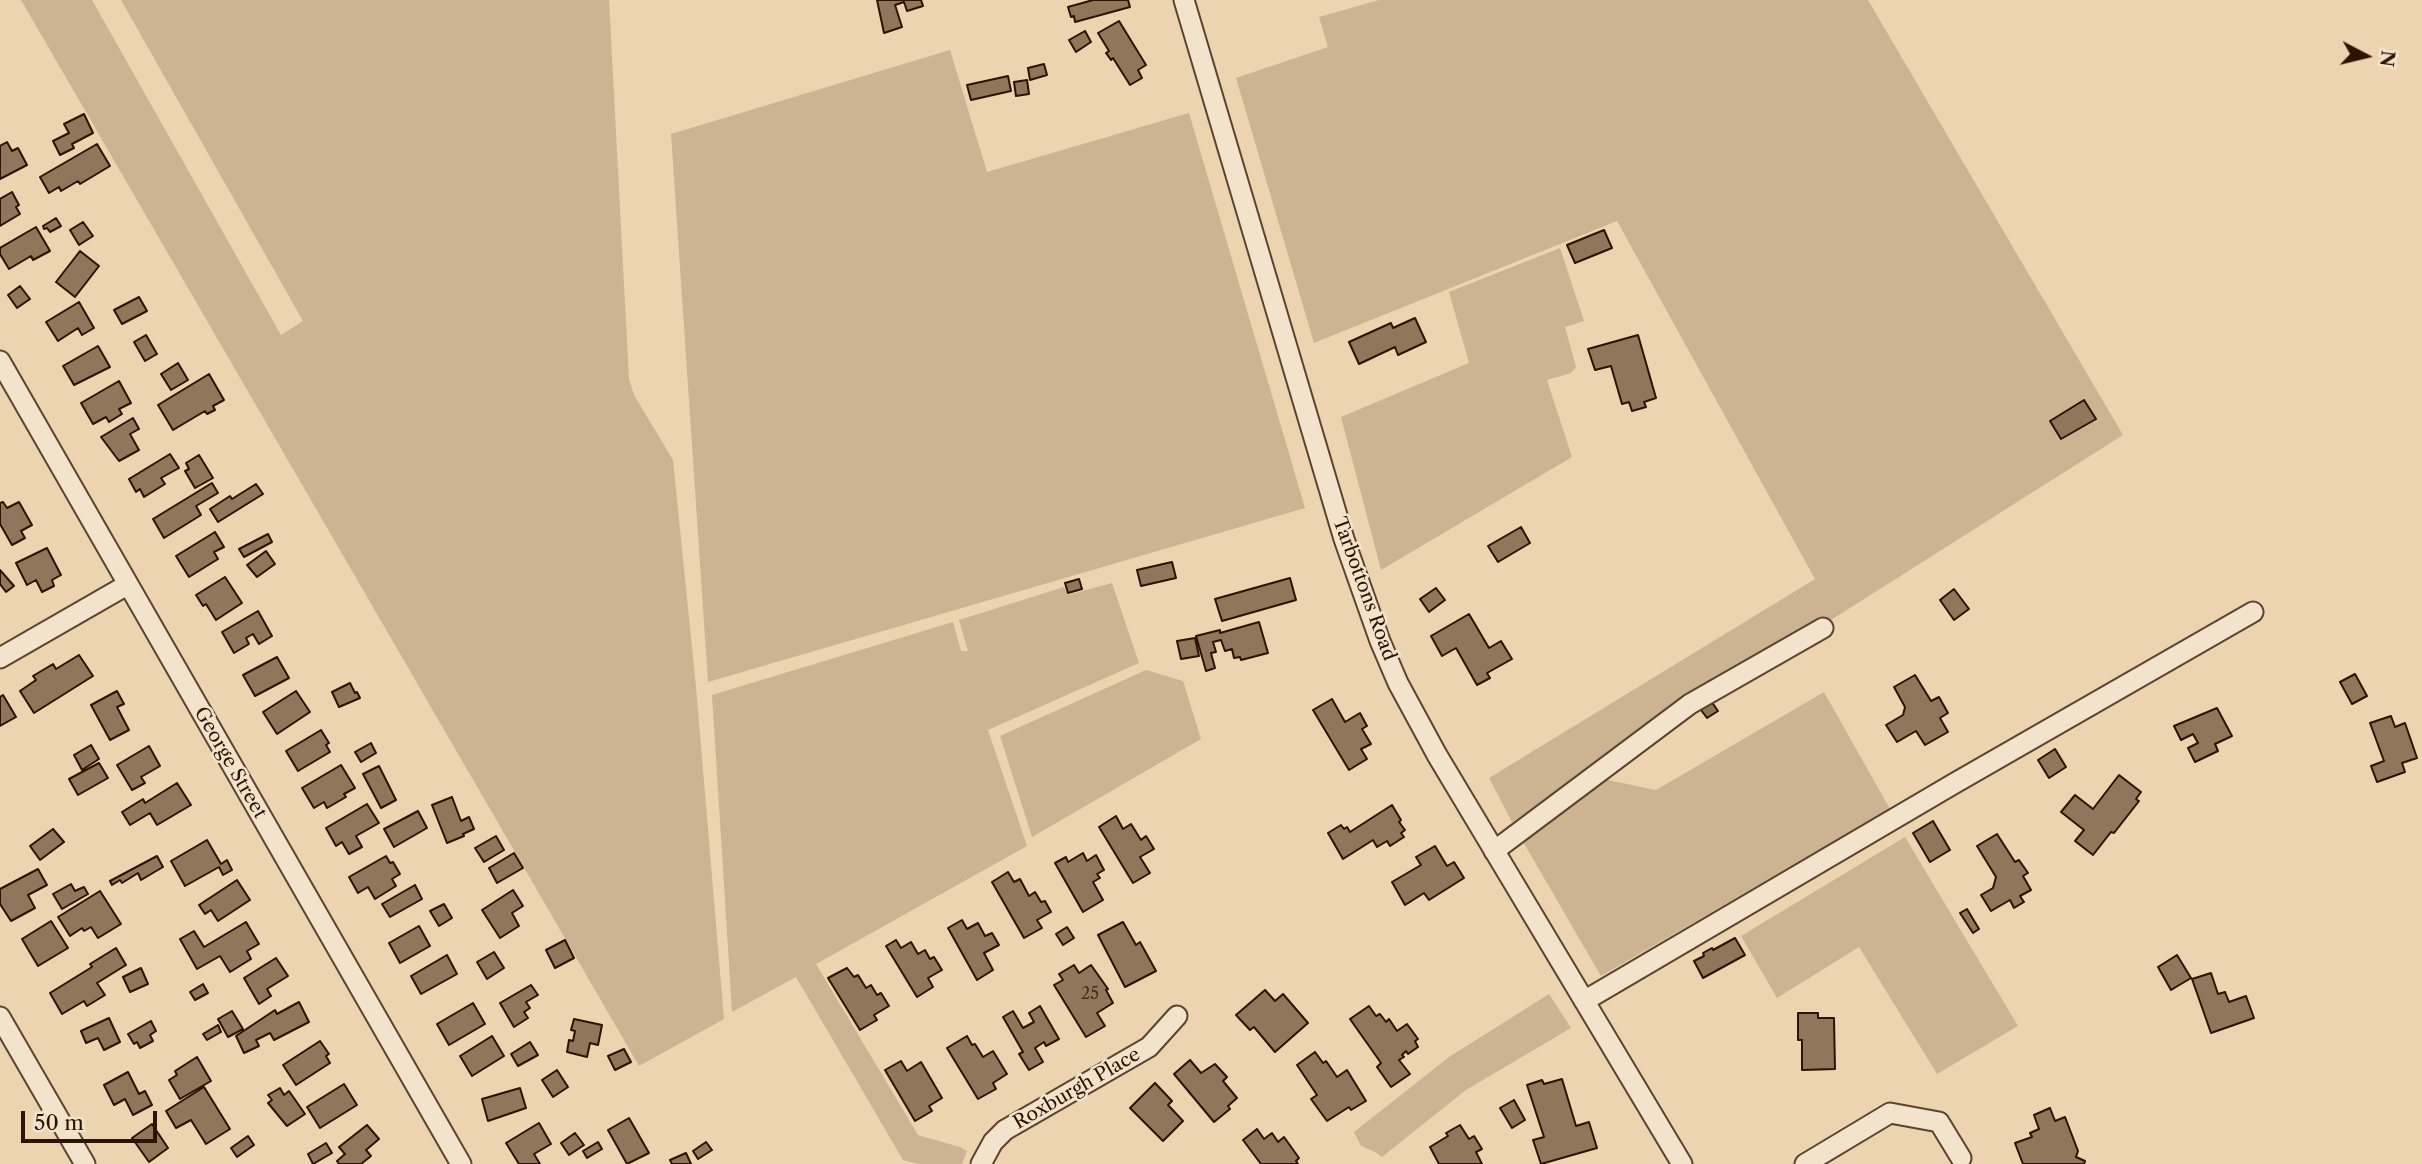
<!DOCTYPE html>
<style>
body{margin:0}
#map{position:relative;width:2422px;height:1164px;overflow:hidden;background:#edd4b0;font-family:"Libre Caslon Text",serif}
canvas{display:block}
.north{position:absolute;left:2331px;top:21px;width:70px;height:70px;-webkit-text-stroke:5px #f3e3cc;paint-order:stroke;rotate:97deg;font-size:19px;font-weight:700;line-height:28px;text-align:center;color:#2c1302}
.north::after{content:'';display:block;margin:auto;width:24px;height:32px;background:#2c1302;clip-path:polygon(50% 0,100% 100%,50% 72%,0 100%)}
.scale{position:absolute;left:21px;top:1111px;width:136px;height:32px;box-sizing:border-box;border:4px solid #2c1302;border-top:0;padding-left:9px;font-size:21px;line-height:24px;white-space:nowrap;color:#2c1302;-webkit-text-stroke:5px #f3e3cc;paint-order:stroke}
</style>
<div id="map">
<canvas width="2422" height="1164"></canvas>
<div class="north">N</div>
<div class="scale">50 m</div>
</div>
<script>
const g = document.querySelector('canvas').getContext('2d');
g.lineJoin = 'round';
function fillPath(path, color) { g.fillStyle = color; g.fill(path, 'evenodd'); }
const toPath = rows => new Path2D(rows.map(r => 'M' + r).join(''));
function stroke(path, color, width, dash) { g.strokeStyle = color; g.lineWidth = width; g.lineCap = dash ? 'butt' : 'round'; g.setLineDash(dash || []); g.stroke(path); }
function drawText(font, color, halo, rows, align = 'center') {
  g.font = font + ' "Libre Caslon Text",serif'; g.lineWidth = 5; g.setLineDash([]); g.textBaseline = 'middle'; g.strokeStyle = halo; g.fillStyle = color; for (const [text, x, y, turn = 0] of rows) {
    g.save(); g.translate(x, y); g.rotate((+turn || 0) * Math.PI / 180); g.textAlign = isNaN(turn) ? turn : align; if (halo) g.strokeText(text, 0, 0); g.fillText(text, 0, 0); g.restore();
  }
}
fillPath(toPath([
 [21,0,92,0,281,335,303,321,121,0,609,0,629,379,634,395,673,460,696,687,724,1019,639,1066],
 [1379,0,1868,0,2123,435,1512,822,1489,778,1815,579,1617,221,1314,343,1236,78,1328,47,1319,17],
 [950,50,987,172,1189,113,1305,508,708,682,671,134],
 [1560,248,1584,321,1565,327,1576,367,1571,373,1547,380,1572,457,1381,570,1341,417,1469,363,1449,292],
 [1112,583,1139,663,988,730,1027,846,816,964,918,1135,960,1147,967,1151,962,1164,918,1164,903,1160,796,977,732,1012,712,695,953,622,961,651,968,651,959,620,1064,587,1068,595],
 [1146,670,1183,681,1201,739,1032,837,1000,736],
 [1824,692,1890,809,1601,976,1522,840,1603,779,1656,790],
 [1905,837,2018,1026,1937,1074,1859,947,1777,998,1741,936],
 [1549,994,1571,1028,1466,1090,1382,1157,1375,1152,1361,1146,1354,1132,1449,1057]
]), '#ccb392');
const building = toPath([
 [877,0,921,0,923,6,907,11,904,2,895,5,902,27,884,33,877,0],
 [1093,0,1128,0,1130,7,1075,22,1074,16,1071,17,1068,7,1093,0],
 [1119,21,1146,65,1138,70,1142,78,1130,85,1113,58,1111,60,1106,53,1109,51,1098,33,1119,21],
 [1085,31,1091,42,1076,52,1069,40,1085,31],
 [1044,64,1047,75,1030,80,1028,68,1044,64],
 [1008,76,1011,91,971,100,967,85,1008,76],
 [1027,80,1029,94,1016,96,1014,82,1027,80],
 [84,114,93,133,72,144,74,148,60,155,53,141,69,133,64,124,84,114],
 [7,142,12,151,18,148,27,165,0,179,0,146,7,142],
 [97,144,110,166,80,184,78,181,61,191,59,187,49,193,40,177,97,144],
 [12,192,19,205,16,207,20,214,0,226,0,199,12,192],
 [56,218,61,226,50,232,47,228,44,229,43,226,56,218],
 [83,222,93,236,79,245,70,230,83,222],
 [36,227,50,251,33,260,31,256,9,269,0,254,0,248,36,227],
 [1604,230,1612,248,1575,263,1567,245,1604,230],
 [80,251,99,266,75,297,56,282,80,251],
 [20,286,30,299,17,308,8,295,20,286],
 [139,297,147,311,122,324,114,310,139,297],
 [79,302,94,328,82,335,78,328,58,341,46,322,79,302],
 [1415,318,1426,342,1398,355,1395,347,1359,364,1349,342,1391,323,1393,328,1415,318],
 [146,335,157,354,145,361,134,342,146,335],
 [1638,335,1656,398,1644,402,1646,407,1632,411,1629,402,1622,404,1611,366,1595,370,1588,349,1638,335],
 [98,346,110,367,74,385,63,366,98,346],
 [178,363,188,380,171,390,161,374,178,363],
 [209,374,224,400,213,406,215,410,207,414,205,411,173,430,158,405,209,374],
 [119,381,131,403,119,409,122,414,109,422,106,417,93,424,81,403,119,381],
 [2084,400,2096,419,2061,439,2050,421,2084,400],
 [133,418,139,429,130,434,139,450,119,461,101,437,133,418],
 [170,454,179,468,161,478,165,484,144,497,140,489,136,492,129,479,170,454],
 [199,455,213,478,195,488,185,471,189,469,186,463,199,455],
 [212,483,218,493,196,506,201,515,164,538,153,519,212,483],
 [256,484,263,494,218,522,210,509,230,496,232,499,256,484],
 [3,502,7,508,19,502,32,525,21,531,25,538,12,545,0,524,0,503,3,502],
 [1521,527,1530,543,1498,562,1488,546,1521,527],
 [215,532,224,547,214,552,218,559,189,577,176,556,215,532],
 [268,534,272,542,244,557,239,549,268,534],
 [47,548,61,575,52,580,54,586,42,592,36,580,27,585,16,563,47,548],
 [266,551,275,564,257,577,247,565,266,551],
 [1172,562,1176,578,1141,586,1137,570,1172,562],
 [0,570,14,586,6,592,0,584,0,570],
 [225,577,242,603,216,620,206,604,203,606,196,595,225,577],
 [1290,578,1296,600,1222,621,1215,599,1290,578],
 [1079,579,1082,589,1068,593,1065,583,1079,579],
 [1436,588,1445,600,1429,612,1420,599,1436,588],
 [1954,589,1969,609,1954,620,1940,600,1954,589],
 [258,611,272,636,259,644,253,634,246,638,249,644,234,653,222,632,258,611],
 [1469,614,1489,648,1501,641,1512,659,1487,673,1490,678,1477,685,1456,648,1442,656,1431,636,1469,614],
 [1259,622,1268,653,1241,660,1240,657,1234,658,1232,649,1225,651,1221,640,1213,642,1216,652,1211,653,1215,668,1206,671,1196,636,1220,630,1220,633,1259,622],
 [1195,638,1199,656,1181,659,1177,641,1195,638],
 [79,655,93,676,34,713,20,691,36,680,33,676,53,664,56,669,79,655],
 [277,657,289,678,255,696,243,675,277,657],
 [2355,674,2367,696,2352,704,2340,682,2355,674],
 [1915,675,1931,701,1939,697,1948,713,1940,718,1948,732,1925,745,1916,731,1897,742,1886,725,1903,715,1905,707,1894,687,1915,675],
 [350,683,355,693,357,692,360,698,339,707,332,692,350,683],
 [117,691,124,704,117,707,129,730,110,740,91,705,117,691],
 [296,691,310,712,277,734,263,712,296,691],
 [3,695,16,717,0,726,0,697,3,695],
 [1709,698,1718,711,1707,718,1698,706,1709,698],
 [1332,699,1345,722,1360,713,1367,726,1362,729,1371,744,1361,749,1367,759,1349,770,1313,710,1332,699],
 [2217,708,2232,736,2215,744,2218,751,2195,762,2188,748,2198,743,2193,734,2181,740,2174,726,2217,708],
 [2391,716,2395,727,2405,723,2417,758,2402,763,2405,772,2377,782,2371,766,2384,761,2370,723,2391,716],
 [321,730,329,743,326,745,330,752,298,771,286,751,321,730],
 [371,743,376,753,361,762,355,752,371,743],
 [91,745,99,759,82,770,74,755,91,745],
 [149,746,160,766,141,777,145,783,132,790,117,765,149,746],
 [2055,749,2066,767,2049,778,2038,760,2055,749],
 [99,763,108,778,78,795,69,779,99,763],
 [341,765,355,788,344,794,346,797,327,808,324,802,314,808,302,788,341,765],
 [379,766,396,800,381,808,363,774,379,766],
 [2119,775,2141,792,2136,799,2139,801,2114,833,2111,832,2093,855,2075,841,2084,830,2061,812,2075,795,2093,809,2119,775],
 [177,783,191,805,157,825,150,813,130,825,122,812,143,799,145,803,177,783],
 [452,797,461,821,469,817,474,829,463,834,464,836,447,843,432,805,452,797],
 [367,804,379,823,356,836,362,847,349,854,342,842,336,846,326,828,367,804],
 [1392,805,1401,820,1399,822,1405,830,1401,833,1404,837,1390,846,1387,841,1377,847,1373,840,1343,859,1328,833,1341,825,1344,829,1347,827,1350,832,1392,805],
 [418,811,427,828,394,847,384,829,418,811],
 [1116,816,1123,829,1131,824,1141,840,1146,836,1154,849,1140,857,1150,873,1133,883,1099,827,1116,816],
 [1933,821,1950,850,1930,862,1913,833,1933,821],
 [53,829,64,842,40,860,30,846,53,829],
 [1997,834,2015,862,2019,860,2028,873,2023,876,2031,890,2020,896,2024,902,2014,908,2010,900,1991,911,1981,895,1993,888,1996,877,1977,846,1997,834],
 [496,836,504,850,484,862,475,848,496,836],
 [207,840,221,864,227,860,232,870,223,875,219,867,185,886,171,861,207,840],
 [1435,846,1447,866,1454,862,1464,878,1429,900,1424,893,1405,905,1392,882,1421,865,1416,857,1435,846],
 [514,853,523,868,497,883,489,868,514,853],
 [1083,853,1087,861,1096,855,1104,870,1097,874,1100,878,1093,882,1103,900,1083,912,1055,863,1066,857,1068,862,1083,853],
 [157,856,163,867,141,880,138,873,122,883,120,880,112,885,110,881,157,856],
 [386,856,390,863,393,862,400,874,392,879,396,886,375,899,368,887,358,893,349,877,386,856],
 [38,869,47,885,28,895,35,908,11,921,0,904,0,889,38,869],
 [1008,872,1014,882,1020,879,1029,896,1035,892,1041,902,1045,901,1051,912,1037,920,1042,928,1024,938,992,882,1008,872],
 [237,880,250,900,218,921,211,910,205,914,199,905,237,880],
 [71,884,75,891,84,887,88,894,62,909,53,894,71,884],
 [415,885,422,899,390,917,382,904,415,885],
 [513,890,523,906,512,913,519,926,500,938,482,910,513,890],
 [100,891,121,924,98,938,91,927,84,931,82,928,70,936,58,917,100,891],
 [444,904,452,918,439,926,430,911,444,904],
 [1967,909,1979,929,1973,933,1960,913,1967,909],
 [962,920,967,929,978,923,985,936,992,933,999,945,984,953,993,970,977,980,948,928,962,920],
 [51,921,68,948,38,966,22,939,51,921],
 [246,922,259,944,247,951,251,959,230,972,220,956,197,969,180,939,194,931,204,947,246,922],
 [1123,922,1136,945,1140,942,1156,971,1125,987,1098,935,1123,922],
 [419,926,430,946,400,963,389,943,419,926],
 [1067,927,1074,938,1063,945,1056,934,1067,927],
 [1735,938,1745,955,1703,978,1694,961,1704,956,1703,953,1712,948,1713,950,1735,938],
 [565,940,574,958,555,968,546,950,565,940],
 [896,940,901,948,911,942,918,954,925,950,930,959,934,957,942,970,928,978,933,987,917,997,886,946,896,940],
 [116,948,126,965,97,983,105,995,87,1006,84,1001,62,1014,50,993,92,967,90,964,116,948],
 [494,952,504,968,487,979,477,962,494,952],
 [447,955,457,974,421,994,411,976,447,955],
 [2177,955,2191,978,2171,990,2158,967,2177,955],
 [276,958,288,976,267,989,271,996,259,1004,244,978,276,958],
 [1074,965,1079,973,1091,965,1108,989,1106,990,1113,1003,1097,1013,1105,1026,1086,1037,1054,985,1063,980,1059,974,1074,965],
 [141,968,148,984,130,992,123,977,141,968],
 [847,968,854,977,858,975,866,988,871,985,877,995,881,993,889,1006,874,1015,877,1020,860,1030,828,978,847,968],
 [2211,973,2218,994,2225,992,2229,1002,2246,996,2254,1018,2211,1033,2192,979,2211,973],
 [203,984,208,993,195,1000,190,992,203,984],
 [531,985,538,995,526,1002,530,1008,524,1012,528,1018,514,1027,500,1003,531,985],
 [1265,990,1275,1001,1283,994,1308,1023,1275,1052,1254,1027,1250,1030,1236,1015,1265,990],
 [299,1002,309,1022,274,1040,270,1033,256,1040,259,1046,244,1053,236,1036,275,1010,277,1014,299,1002],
 [473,1003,485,1024,449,1045,437,1024,473,1003],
 [1040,1006,1059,1039,1046,1046,1044,1042,1035,1048,1043,1062,1029,1070,1019,1054,1023,1052,1003,1017,1013,1011,1023,1028,1034,1022,1029,1013,1040,1006],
 [1369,1006,1376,1016,1380,1014,1386,1022,1389,1019,1397,1031,1407,1024,1418,1039,1415,1041,1418,1047,1408,1054,1406,1051,1402,1055,1404,1057,1399,1060,1410,1074,1391,1087,1377,1067,1381,1063,1350,1019,1369,1006],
 [232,1011,243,1029,228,1037,218,1019,232,1011],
 [1798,1013,1818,1013,1818,1018,1834,1018,1835,1069,1802,1070,1802,1040,1798,1040,1798,1013],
 [109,1018,120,1042,104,1050,98,1038,86,1043,81,1031,109,1018],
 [574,1019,602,1025,598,1045,590,1043,587,1057,567,1052,569,1040,573,1041,575,1031,571,1030,574,1019],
 [151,1021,156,1031,150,1035,153,1041,140,1048,137,1042,134,1044,128,1034,151,1021],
 [218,1025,221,1032,207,1040,203,1034,218,1025],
 [492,1036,504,1056,472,1076,460,1056,492,1036],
 [967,1036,972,1045,975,1044,983,1057,993,1051,1007,1074,993,1083,996,1089,978,1099,947,1048,967,1036],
 [320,1041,329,1054,326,1056,330,1063,296,1085,283,1065,320,1041],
 [530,1042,538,1055,518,1066,511,1054,530,1042],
 [624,1049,631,1062,615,1070,608,1056,624,1049],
 [1315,1052,1323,1063,1326,1061,1337,1077,1347,1070,1366,1101,1351,1110,1349,1107,1327,1121,1311,1099,1317,1095,1297,1065,1315,1052],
 [197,1057,211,1081,180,1099,169,1080,177,1075,175,1071,197,1057],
 [1190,1060,1201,1073,1215,1064,1227,1077,1223,1081,1237,1098,1228,1106,1230,1109,1214,1122,1174,1074,1190,1060],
 [901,1061,907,1071,921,1062,942,1098,929,1106,932,1111,915,1121,885,1070,901,1061],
 [557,1070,568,1087,553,1097,542,1080,557,1070],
 [128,1072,139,1094,145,1091,152,1105,133,1115,125,1099,114,1105,104,1085,128,1072],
 [1562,1079,1576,1126,1589,1122,1597,1148,1541,1164,1533,1140,1544,1137,1527,1085,1542,1080,1544,1084,1562,1079],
 [1155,1083,1172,1101,1168,1105,1183,1121,1163,1141,1130,1108,1155,1083],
 [344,1084,357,1105,320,1128,307,1107,344,1084],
 [204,1087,230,1129,206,1144,191,1120,176,1128,166,1111,204,1087],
 [280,1088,284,1095,289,1091,305,1114,287,1126,268,1103,272,1100,268,1095,280,1088],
 [520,1088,526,1108,488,1121,482,1099,520,1088],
 [1514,1100,1525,1120,1512,1128,1500,1108,1514,1100],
 [2050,1108,2055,1121,2065,1117,2078,1151,2076,1157,2085,1161,2084,1164,2023,1164,2015,1143,2032,1137,2030,1133,2039,1129,2034,1115,2050,1108],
 [629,1118,649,1153,627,1164,608,1130,629,1118],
 [539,1123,551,1144,534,1154,540,1164,519,1164,506,1143,539,1123],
 [152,1124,168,1148,149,1162,132,1138,152,1124],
 [367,1125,379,1139,366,1150,371,1156,361,1164,339,1164,337,1161,345,1154,339,1147,367,1125],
 [1460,1125,1469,1139,1474,1136,1482,1149,1476,1152,1482,1164,1439,1164,1430,1147,1448,1136,1446,1133,1460,1125],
 [1257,1129,1264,1139,1272,1133,1278,1142,1284,1137,1299,1158,1296,1161,1298,1164,1261,1164,1243,1140,1257,1129],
 [575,1133,584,1145,569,1155,561,1143,575,1133],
 [248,1136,254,1145,237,1157,231,1148,248,1136],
 [598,1142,602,1149,587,1158,583,1151,598,1142],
 [706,1142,712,1150,698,1159,693,1151,706,1142],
 [326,1143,332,1153,313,1164,308,1154,326,1143],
 [686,1153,691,1164,672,1164,670,1160,686,1153]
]);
fillPath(building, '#90775c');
stroke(building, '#2c1302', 2);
const minor = toPath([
 [1184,0,1344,539,1380,641,1398,683,1437,755,1682,1164],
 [0,361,461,1164],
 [0,658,127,585],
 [1494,851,1690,704,1823,628],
 [1584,1001,1955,783,2253,612],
 [0,1017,85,1164],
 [981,1164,993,1142,1005,1130,1149,1047,1177,1016],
 [1805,1164,1890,1113,1939,1122,1961,1158]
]);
stroke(minor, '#5c432e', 23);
stroke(minor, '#f3e3cc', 19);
drawText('16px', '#452c18', null, [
 ["25",1090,994]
]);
drawText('19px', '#2c1302', '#f3e3cc', [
 ["Tarbottons Road",1364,589,70],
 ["George Street",230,763,60],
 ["Roxburgh Place",1077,1089,-30]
]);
</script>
